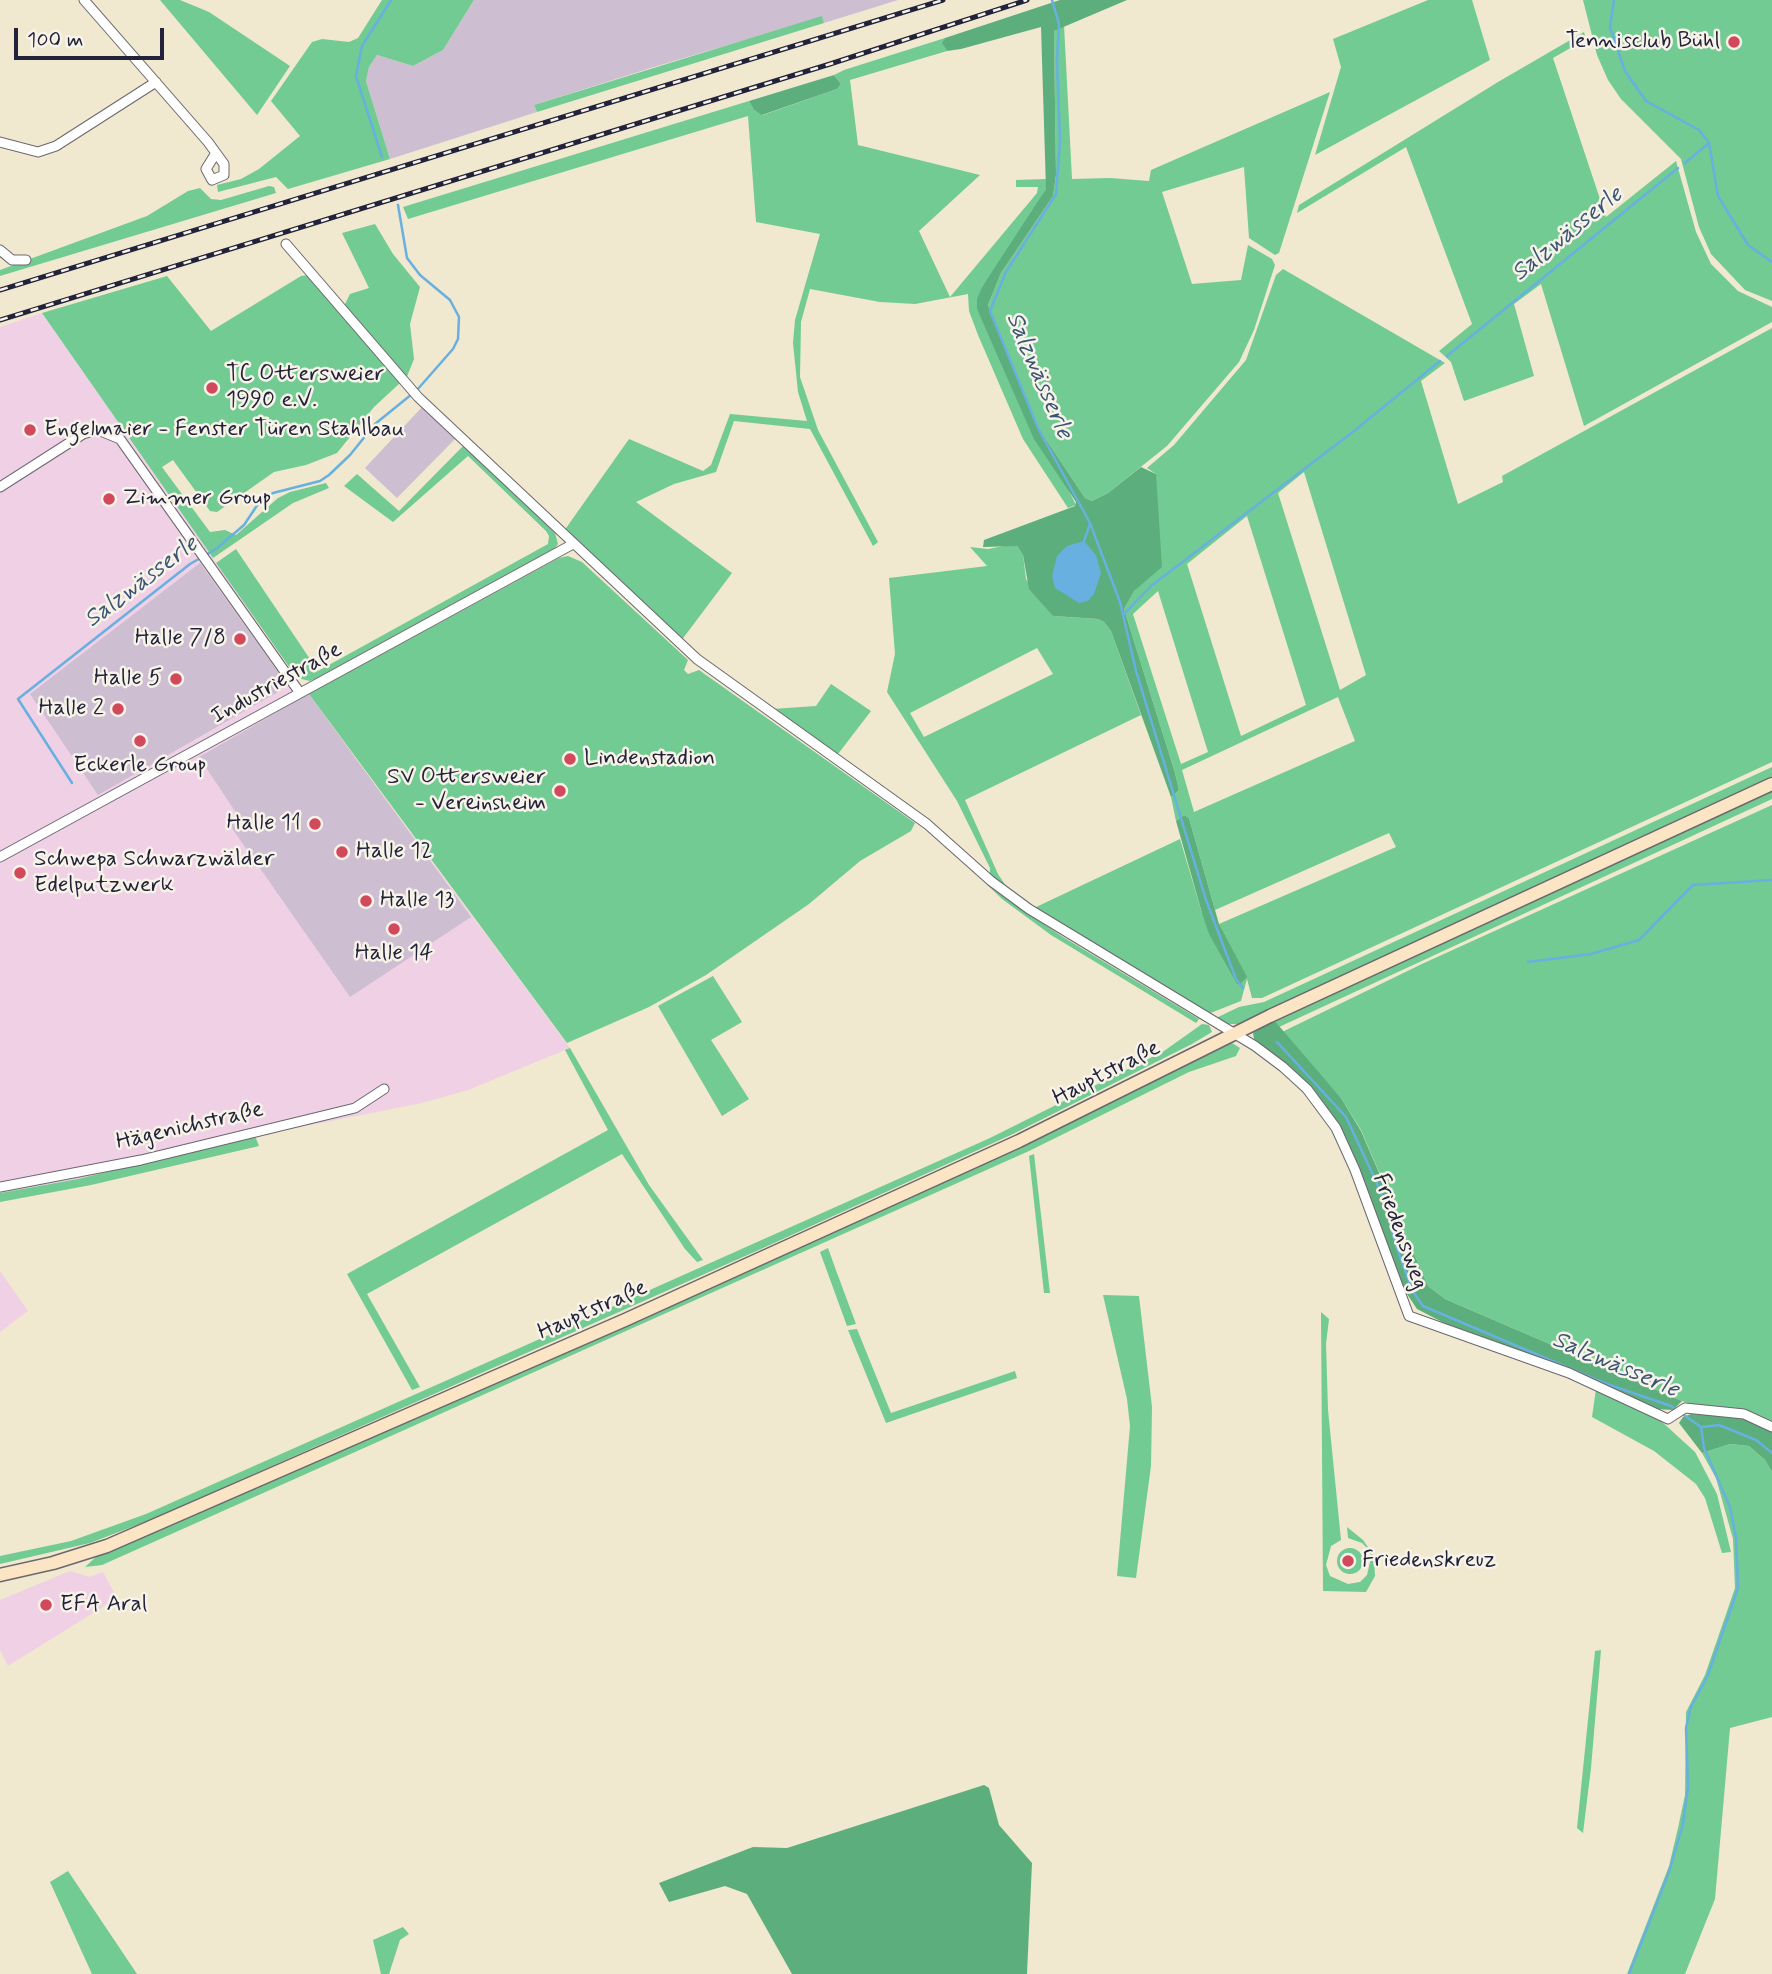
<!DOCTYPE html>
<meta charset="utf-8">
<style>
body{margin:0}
#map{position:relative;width:1772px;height:1974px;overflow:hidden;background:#f0e8cf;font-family:Mynerve,sans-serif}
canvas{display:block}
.scale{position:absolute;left:14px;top:28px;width:150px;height:32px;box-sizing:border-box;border:4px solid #22223b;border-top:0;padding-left:9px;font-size:21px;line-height:24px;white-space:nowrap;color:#22223b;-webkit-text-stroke:5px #f7f3e8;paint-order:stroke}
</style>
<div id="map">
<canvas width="1772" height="1974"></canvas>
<div class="scale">100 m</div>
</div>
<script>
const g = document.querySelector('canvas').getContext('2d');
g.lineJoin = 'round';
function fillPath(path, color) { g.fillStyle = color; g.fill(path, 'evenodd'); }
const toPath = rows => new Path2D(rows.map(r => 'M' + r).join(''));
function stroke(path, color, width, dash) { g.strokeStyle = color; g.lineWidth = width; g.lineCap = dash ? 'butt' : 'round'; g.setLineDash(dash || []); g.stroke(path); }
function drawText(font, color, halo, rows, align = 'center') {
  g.font = font + ' Mynerve,sans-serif'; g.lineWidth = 5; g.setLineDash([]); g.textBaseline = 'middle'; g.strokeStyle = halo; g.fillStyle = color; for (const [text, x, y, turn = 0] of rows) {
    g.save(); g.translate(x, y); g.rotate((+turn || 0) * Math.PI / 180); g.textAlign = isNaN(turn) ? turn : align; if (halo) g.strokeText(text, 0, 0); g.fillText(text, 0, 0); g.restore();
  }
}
fillPath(toPath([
 [42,313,291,671,570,1048,468,1090,422,1103,255,1136,78,1179,0,1193,0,327],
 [0,1271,28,1311,0,1332],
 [70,1571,89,1577,103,1572,117,1598,8,1666,0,1650,0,1600]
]), '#efd0e5');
fillPath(toPath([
 [474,0,898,0,824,23,822,17,654,67,534,105,537,112,390,159,366,81,369,67,377,55,413,66,443,50],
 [423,406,457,437,397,498,365,468],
 [200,563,281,676,278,692,98,795,30,694],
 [309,694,471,917,350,997,229,824,239,817,199,757]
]), '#cdbed2');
fillPath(toPath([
 [160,0,180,0,209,12,290,66,257,115],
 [382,0,474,0,443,50,413,66,377,55,369,67,366,81,390,159,288,189,276,177,218,192,217,185,241,179,259,169,300,136,271,101,312,42,322,39,349,42,358,38],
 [1428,0,1472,0,1490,60,1315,155,1341,67,1333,39],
 [1583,0,1772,0,1772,301,1745,290,1711,254,1699,227,1681,159,1621,99,1608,80,1597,55],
 [822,16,824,23,537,112,534,105],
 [1064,25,1072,179,1110,178,1149,181,1151,170,1330,92,1279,253,1275,255,1249,238,1244,167,1162,192,1192,284,1241,280,1248,245,1272,259,1275,265,1254,330,1239,362,1167,446,1108,493,1092,501,1085,498,1041,432,988,305,1001,273,1053,196,1056,175,1054,31],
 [1584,32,1586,39,1553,58,1606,217,1676,161,1696,232,1711,264,1738,291,1772,307,1772,322,1584,426,1541,284,1514,304,1534,376,1464,401,1451,362,1439,351,1472,324,1406,147,1297,213,1299,205,1498,82],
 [945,38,943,44,947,51,850,80,858,145,980,175,919,231,950,297,1037,193,1038,187,1016,187,1016,180,1047,179,1046,189,1025,225,982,287,977,309,1076,505,1068,508,1023,439,978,335,969,311,968,294,915,304,880,302,810,289,801,322,800,377,818,430,878,542,873,546,810,429,734,421,716,472,674,484,636,502,732,573,681,641,564,531,629,439,703,471,711,465,730,414,807,421,798,392,793,343,795,320,820,234,756,222,748,116,408,219,403,207,749,101,754,110,763,115,837,89,841,84,834,75,844,70],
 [269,186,274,187,276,193,0,276,0,270,147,216,188,191,200,188,211,199,221,200],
 [375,224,393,254,420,287,410,324,414,359,406,379,344,306,350,294,369,288,342,233],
 [1283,269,1445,363,1421,381,1458,504,1503,482,1502,476,1772,328,1772,762,1262,998,1252,998,1247,979,1241,1001,1208,1014,1034,908,1180,839,1202,913,1228,946,1219,924,1396,847,1389,833,1215,910,1189,818,1184,815,1176,821,1171,797,1179,790,1175,773,1124,609,1135,590,1156,474,1147,468,1174,445,1246,360,1276,275],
 [1304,472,1366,675,1340,690,1278,493],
 [1247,516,1306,705,1241,736,1187,564],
 [1158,591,1208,752,1181,764,1133,614],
 [1338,697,1355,741,1194,812,1182,770],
 [309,275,400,383,374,407,337,453,306,465,274,472,217,512,210,511,173,460,162,467,210,532,225,530,236,535,278,498,290,492,326,483,329,488,293,503,213,558,42,313,167,276,211,331,301,276],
 [465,444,555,533,558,544,555,548,317,678,310,681,297,678,216,563,236,549,318,671,548,544,549,536,546,531,468,456,393,522,344,486,357,474,399,511],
 [1009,545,1017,546,1023,555,1026,579,1053,616,1098,619,1104,622,1111,631,1141,715,965,800,998,874,1010,892,990,877,990,868,957,801,887,692,895,654,889,578,987,566,970,547,988,549],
 [1037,648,1053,674,924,737,910,713],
 [568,556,582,562,688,660,684,670,688,674,699,670,915,823,911,831,860,861,809,904,706,975,649,1007,567,1043,309,694,559,558],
 [831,684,871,711,838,754,772,709,816,706],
 [1772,767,1772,776,1238,1024,1222,1024,1216,1018,1239,1007,1264,1002],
 [1772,790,1772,799,1279,1027,1273,1019],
 [1772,805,1772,1424,1743,1410,1705,1409,1682,1401,1445,1299,1428,1286,1361,1130,1341,1098,1282,1032,1424,963],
 [972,870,1015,905,1063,937,1199,1019,1196,1023,1051,935,1002,899],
 [713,976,742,1022,711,1040,749,1099,722,1116,658,1006],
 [1202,1024,1209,1025,1212,1032,1192,1044,1013,1134,761,1249,150,1520,90,1543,0,1564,0,1556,71,1541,146,1514,605,1310,990,1138,1164,1051],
 [1232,1043,1240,1048,1236,1056,1189,1072,1029,1151,102,1565,85,1567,97,1556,910,1197],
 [570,1048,649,1185,703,1260,697,1262,685,1249,622,1154,367,1294,420,1387,412,1390,347,1274,608,1130,565,1050],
 [255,1136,259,1146,91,1185,0,1202,0,1193,78,1179],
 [1034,1154,1050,1293,1044,1293,1029,1156],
 [828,1248,837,1273,856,1324,847,1326,820,1252],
 [1103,1295,1139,1296,1152,1407,1151,1466,1136,1578,1117,1576,1130,1426,1127,1399],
 [1321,1312,1329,1319,1326,1344,1328,1410,1341,1540,1331,1546,1326,1565,1330,1576,1348,1584,1360,1582,1367,1575,1371,1558,1369,1550,1362,1543,1348,1538,1347,1527,1363,1540,1374,1556,1375,1576,1366,1592,1323,1591],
 [857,1329,891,1413,1015,1371,1017,1378,886,1423,848,1330],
 [1596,1389,1661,1421,1695,1452,1717,1494,1731,1552,1722,1553,1705,1498,1696,1484,1654,1451,1592,1417],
 [1730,1444,1749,1446,1765,1460,1772,1472,1772,1717,1730,1728,1715,1899,1685,1974,1627,1974,1669,1866,1678,1828,1685,1795,1686,1712,1705,1675,1735,1588,1733,1539,1716,1478,1702,1453],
 '1337 1561a13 13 0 1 1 26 0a13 13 0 1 1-26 0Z',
 [1601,1650,1591,1768,1583,1833,1577,1828,1595,1651],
 [68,1871,137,1974,92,1974,50,1882],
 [403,1927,409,1934,400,1940,389,1974,381,1974,373,1940]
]), '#71cb92');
fillPath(toPath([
 [1060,0,1127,0,1054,31,1056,175,1053,196,1001,273,988,305,1041,432,1085,498,1092,501,1108,493,1141,467,1156,474,1162,567,1135,590,1124,609,1175,773,1179,790,1171,797,1111,631,1104,622,1098,619,1053,616,1029,589,1023,555,1017,546,983,547,984,540,1075,506,1076,502,1034,439,977,309,977,299,982,287,1046,189,1041,27,961,49,947,51,942,43,945,38],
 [834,75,841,84,837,89,762,115,754,110,749,101],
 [1184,815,1189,818,1219,924,1247,977,1240,984,1237,984,1209,934,1202,913,1176,821],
 [1273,1019,1341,1098,1361,1131,1428,1286,1445,1299,1682,1401,1673,1410,1653,1409,1558,1365,1446,1324,1417,1309,1401,1285,1338,1124,1302,1078,1254,1039,1253,1033],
 [1691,1414,1743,1417,1766,1427,1772,1432,1772,1472,1765,1460,1749,1446,1730,1444,1702,1453,1679,1423,1683,1417],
 [984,1785,989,1788,999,1825,1032,1863,1027,1974,792,1974,747,1894,725,1886,669,1902,659,1883,753,1847,787,1848]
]), '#5caf7c');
fillPath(toPath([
 [1084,541,1096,555,1101,573,1094,594,1088,601,1079,603,1055,588,1052,576,1057,556,1067,546]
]), '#68b0df');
stroke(toPath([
 [1052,0,1059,24,1057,61,1060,142,1056,194,1006,272,990,311,1038,428,1090,523,1120,602,1136,671,1206,900,1236,979,1243,988],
 [1614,0,1610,27,1625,71,1646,101,1699,130,1709,143,1718,196,1748,245,1772,262],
 [382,157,356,76,362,46,391,0],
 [1685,163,1709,143],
 [398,205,407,258,420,275,450,300,459,317,458,339,453,349,417,390],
 [1447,356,1678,168],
 [1084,541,1090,524],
 [1123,615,1151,586,1354,431,1440,361],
 [72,783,18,699,190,564,216,549,244,525,260,501,273,493,320,481,329,475,350,455,375,424,412,394],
 [1528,962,1591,954,1639,940,1693,885,1772,880],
 [1277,1042,1346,1117,1381,1192,1396,1245,1412,1290,1423,1306,1604,1383,1671,1406,1701,1427,1704,1448,1730,1507,1736,1537,1738,1588,1708,1675,1691,1707,1686,1728,1688,1787,1683,1824,1669,1872,1629,1974],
 [1702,1427,1719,1425,1756,1440,1772,1453]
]), '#68b0df', 2.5);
const street = toPath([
 [84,0,208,142,224,164,224,175,212,180,206,169,216,153],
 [0,142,38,152,56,146,156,82],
 [286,244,418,397,697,659,927,824,991,881,1029,909,1255,1046,1283,1067,1307,1089,1336,1128,1355,1170,1409,1316,1569,1373,1668,1419,1685,1408,1744,1414,1772,1427],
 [0,250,12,260,26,260],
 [0,487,83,434,98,430,120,439,300,693],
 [0,857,573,544],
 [0,1187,141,1160,355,1108,384,1089]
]);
const secondary = toPath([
 [0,1575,53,1563,107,1546,625,1320,1019,1141,1270,1016,1772,784]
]);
stroke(street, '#6a676f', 11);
stroke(secondary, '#6a676f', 15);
stroke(street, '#fff', 9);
stroke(secondary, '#fce5c4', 12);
const rail = toPath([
 [0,290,943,0],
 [0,320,830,64,1027,0]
]);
stroke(rail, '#22223b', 5);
stroke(rail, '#f7f3e8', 2.5, [8]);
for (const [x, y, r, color] of [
 [1734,42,7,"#d1495b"],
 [212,388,7,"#d1495b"],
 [30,430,7,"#d1495b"],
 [109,499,7,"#d1495b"],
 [240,639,7,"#d1495b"],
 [176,679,7,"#d1495b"],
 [118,709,7,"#d1495b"],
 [140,741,7,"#d1495b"],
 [570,759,7,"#d1495b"],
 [560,791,7,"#d1495b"],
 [315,824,7,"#d1495b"],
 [342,852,7,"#d1495b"],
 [20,873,7,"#d1495b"],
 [366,901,7,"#d1495b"],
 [394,929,7,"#d1495b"],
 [1348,1561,7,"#d1495b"],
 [46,1605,7,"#d1495b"]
]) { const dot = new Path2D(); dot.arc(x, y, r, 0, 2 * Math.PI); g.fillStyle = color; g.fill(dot); stroke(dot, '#f7f3e8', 2.5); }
drawText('23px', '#22223b', '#f7f3e8', [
 ["Tennisclub Bühl",1720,42,"right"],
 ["TC Ottersweier",226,375],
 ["1990 e.V.",226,401],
 ["Engelmaier - Fenster Türen Stahlbau",44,430],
 ["Zimmer Group",123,499],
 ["Halle 7/8",226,639,"right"],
 ["Halle 5",162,679,"right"],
 ["Halle 2",104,709,"right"],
 ["Lindenstadion",584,759],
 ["Eckerle Group",140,766,"center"],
 ["SV Ottersweier",546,778,"right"],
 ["- Vereinsheim",546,804,"right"],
 ["Halle 11",301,824,"right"],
 ["Halle 12",356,852],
 ["Schwepa Schwarzwälder",34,860],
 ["Edelputzwerk",34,886],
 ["Halle 13",380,901],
 ["Halle 14",394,954,"center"],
 ["Friedenskreuz",1362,1561],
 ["EFA Aral",60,1605]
], 'left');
drawText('23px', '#22223b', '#f7f3e8', [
 ["Industriestraße",277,684,-29],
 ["Hauptstraße",1107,1074,-27],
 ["Hägenichstraße",190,1127,-13],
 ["Friedensweg",1399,1232,70],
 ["Hauptstraße",593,1311,-24]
]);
drawText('italic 24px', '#3a5474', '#f7f3e8', [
 ["Salzwässerle",1568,235,-39],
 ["Salzwässerle",1038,376,67],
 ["Salzwässerle",142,583,-37],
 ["Salzwässerle",1615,1366,23]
]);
</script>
